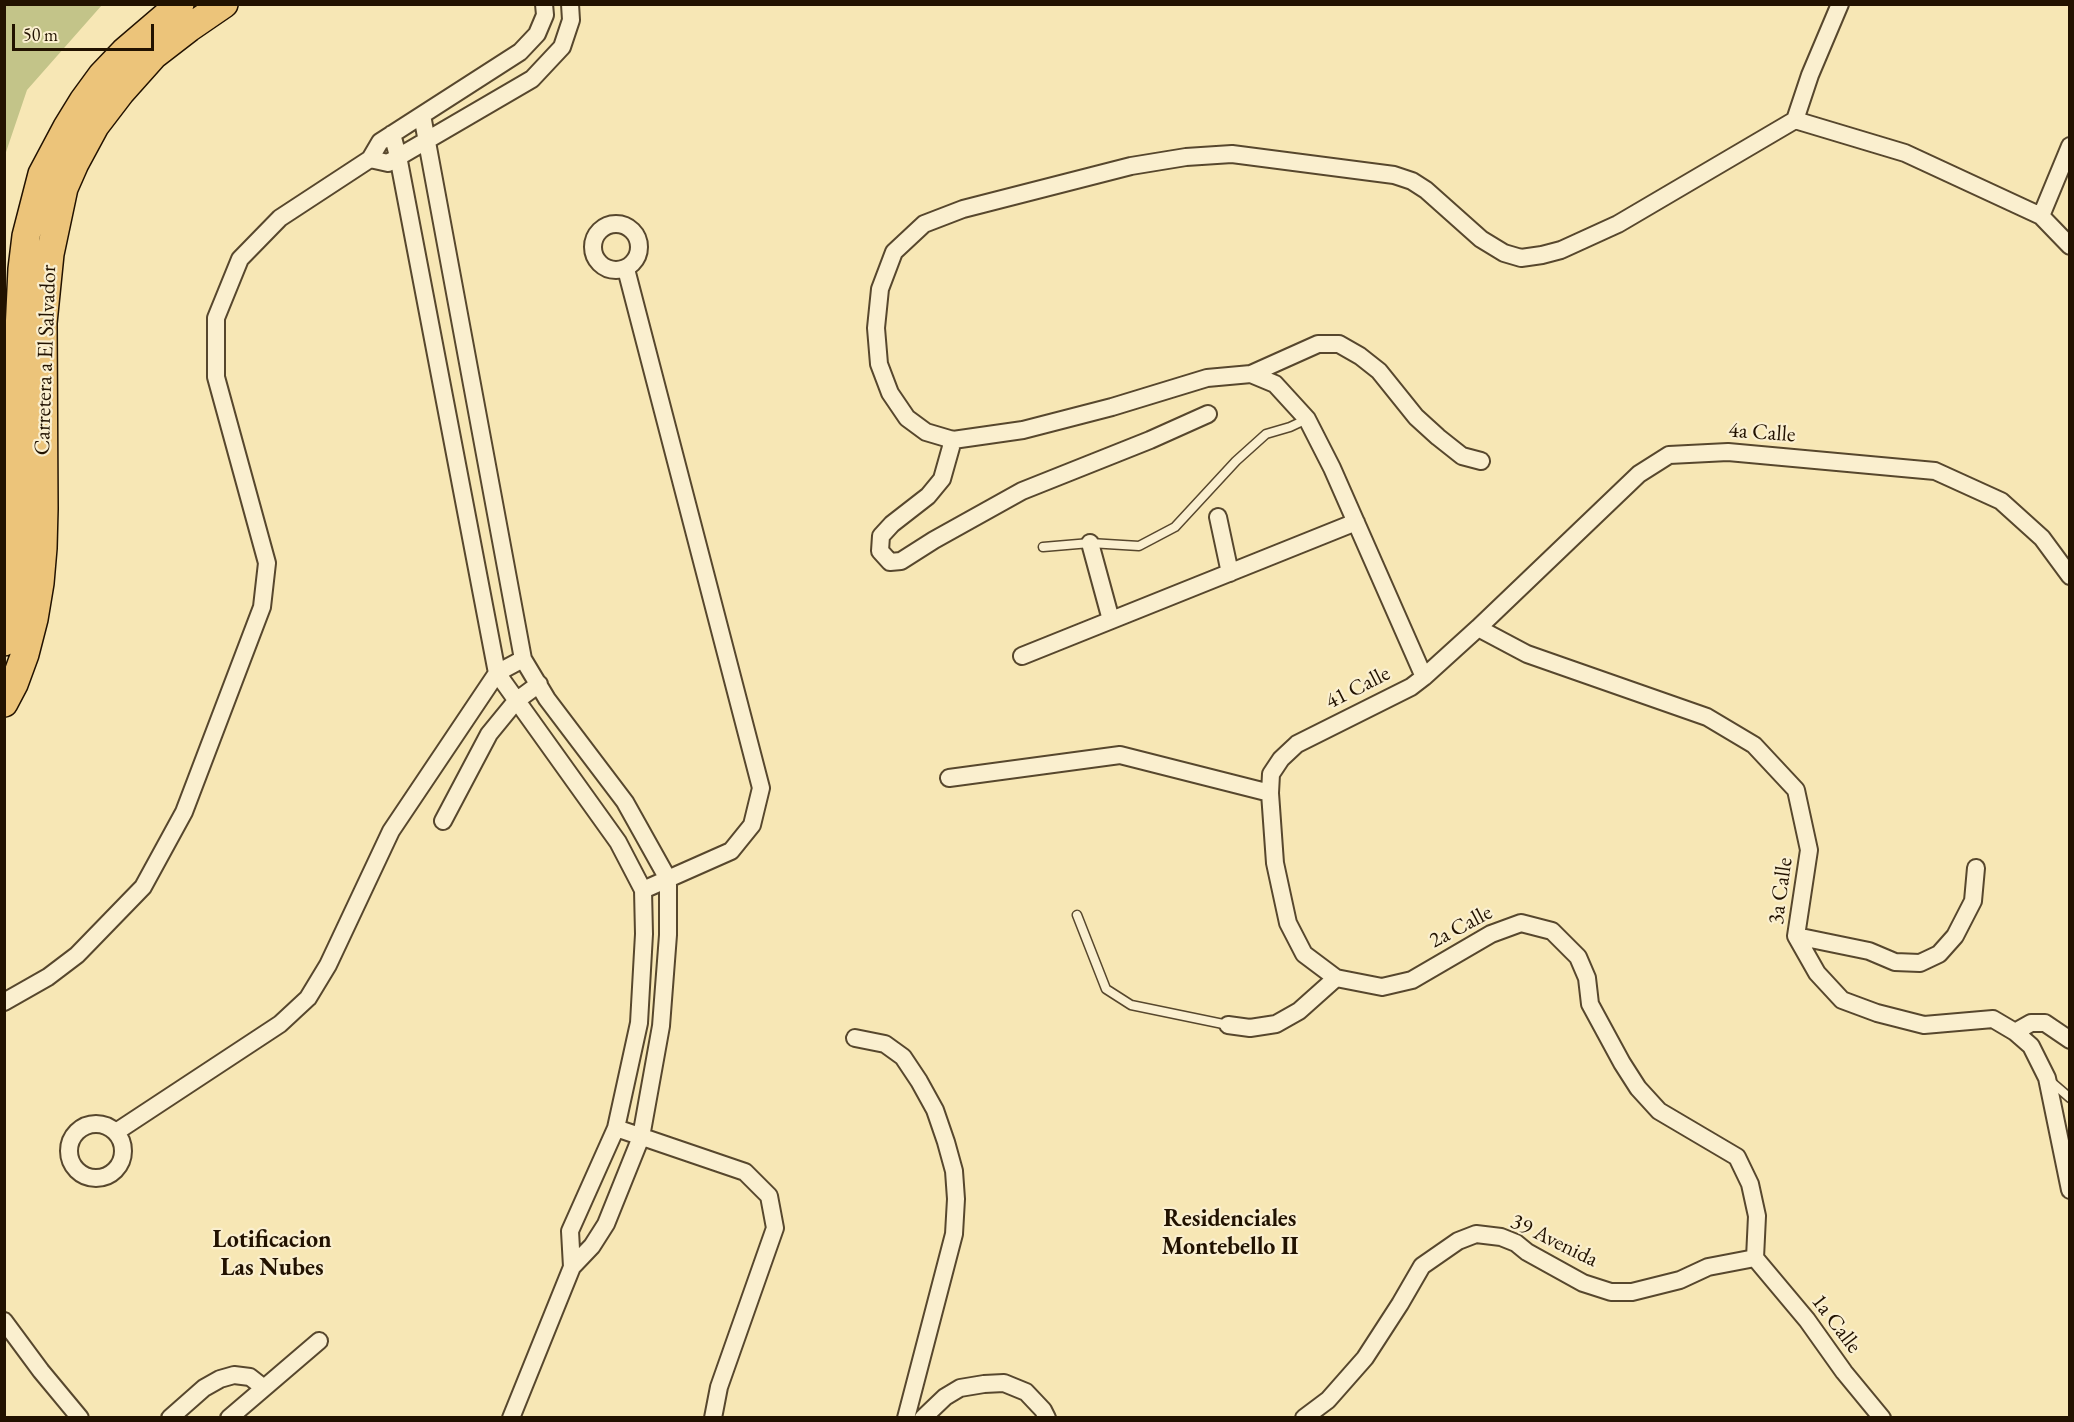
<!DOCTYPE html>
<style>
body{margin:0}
#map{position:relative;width:2074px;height:1422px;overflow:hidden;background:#f7e7b5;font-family:"EB Garamond",serif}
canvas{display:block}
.frame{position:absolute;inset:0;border:6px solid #221200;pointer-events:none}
.scale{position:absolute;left:12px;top:24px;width:142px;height:27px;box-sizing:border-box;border:3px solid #221200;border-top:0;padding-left:8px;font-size:18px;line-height:21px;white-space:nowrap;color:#221200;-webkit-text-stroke:4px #faefcf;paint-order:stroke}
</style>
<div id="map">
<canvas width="2074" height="1422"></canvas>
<div class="frame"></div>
<div class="scale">50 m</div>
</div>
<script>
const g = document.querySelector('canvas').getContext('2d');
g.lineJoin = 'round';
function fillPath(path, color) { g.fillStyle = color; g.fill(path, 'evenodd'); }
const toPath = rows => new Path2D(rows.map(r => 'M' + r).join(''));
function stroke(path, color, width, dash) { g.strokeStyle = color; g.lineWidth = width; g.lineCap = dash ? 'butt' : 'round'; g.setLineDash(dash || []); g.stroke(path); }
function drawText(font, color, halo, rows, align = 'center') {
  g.font = font + ' "EB Garamond",serif'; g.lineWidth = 4.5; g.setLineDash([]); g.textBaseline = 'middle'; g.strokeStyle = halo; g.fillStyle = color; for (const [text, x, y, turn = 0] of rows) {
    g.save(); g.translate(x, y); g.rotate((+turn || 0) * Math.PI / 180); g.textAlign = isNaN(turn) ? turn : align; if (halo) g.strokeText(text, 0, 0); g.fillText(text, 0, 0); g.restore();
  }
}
fillPath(toPath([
 [5,4,102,5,27,90,5,155]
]), '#c3c489');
const service = toPath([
 [1043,547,1090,543,1139,546,1175,527,1236,461,1266,434,1290,427,1307,419],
 [1077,915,1106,989,1131,1005,1228,1025],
 [2049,1080,2070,1098]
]);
const minor = toPath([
 [422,115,523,659,547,699,625,802,668,879,668,935,661,1026,641,1137,606,1224,592,1246,572,1267,511,1418],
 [1795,120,1905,153,2041,216,2070,246],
 [392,134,398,156,497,673,618,842,643,890,644,934,639,1023,616,1128,570,1231,572,1267],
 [370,159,388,163,532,79,562,47,571,20,570,4],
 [2041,216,2070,146],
 '593 247a23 23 0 1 1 46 0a23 23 0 1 1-46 0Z',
 [626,269,761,788,752,825,731,851,643,890],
 [1251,374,1318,344,1339,344,1360,356,1379,371,1416,417,1438,437,1462,456,1481,461],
 [953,440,942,479,928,496,892,524,881,536,880,551,890,562,901,561,934,540,1022,491,1150,440,1208,414],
 [1218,517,1230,573],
 [1090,543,1111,620],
 [1478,628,1527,654,1707,717,1754,745,1796,790,1809,850,1796,936,1817,973,1842,1000,1877,1013,1924,1025,1993,1019,2015,1032,2031,1046,2047,1078,2070,1190],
 [1022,656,1356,522],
 [1424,677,1332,468,1307,419,1275,384,1251,374,1207,378,1112,407,1023,430,953,440,926,432,907,418,890,393,879,364,876,328,880,289,894,252,924,224,963,209,1131,166,1186,157,1232,154,1394,175,1412,181,1426,190,1481,239,1504,253,1521,258,1542,255,1561,250,1618,224,1795,120,1810,75,1840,4],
 [949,778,1120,755,1270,793],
 [443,821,489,734,516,701,539,684],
 [1796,936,1869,951,1895,962,1920,963,1939,954,1955,936,1973,901,1976,868],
 [4,1002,48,977,77,955,143,887,184,812,262,607,267,563,216,377,216,318,240,259,280,218,370,159,380,142,520,52,537,34,545,15,544,4],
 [1228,1025,1250,1028,1276,1024,1299,1011,1336,978],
 [2015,1032,2031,1023,2045,1023,2070,1040],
 [855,1038,885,1044,903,1057,919,1081,935,1110,946,1142,954,1171,956,1199,954,1234,906,1418],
 '69 1151a27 27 0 1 1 54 0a27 27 0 1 1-54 0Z',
 [616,1128,745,1172,769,1196,775,1228,719,1387,713,1418],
 [116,1132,280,1024,308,998,328,965,391,831,497,673,523,659],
 [1755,1258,1757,1216,1750,1184,1737,1157,1659,1111,1638,1088,1622,1063,1590,1004,1587,978,1578,957,1552,931,1521,923,1491,934,1412,980,1382,987,1336,978,1304,954,1288,923,1275,863,1270,793,1271,774,1281,759,1297,744,1411,687,1424,677,1478,628,1639,474,1669,455,1728,452,1935,471,2001,501,2042,538,2070,576],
 [1755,1258,1807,1320,1844,1372,1882,1418],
 [4,1321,41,1371,80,1418],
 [170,1418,204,1388,220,1379,234,1375,250,1377,264,1388],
 [229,1418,319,1341],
 [923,1418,945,1397,960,1388,984,1384,1004,1383,1026,1392,1043,1410,1047,1418],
 [1304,1418,1328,1400,1365,1358,1400,1304,1422,1266,1458,1241,1476,1234,1501,1237,1516,1243,1527,1252,1583,1283,1611,1292,1632,1292,1680,1280,1708,1267,1755,1258]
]);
const trunk = toPath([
 [4,642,12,604,16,565,18,508,18,352,22,269,26,236,42,174,67,127,83,101,102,75,124,52,180,4],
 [4,703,14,684,25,654,34,619,40,583,43,548,44,509,43,323,50,254,64,188,75,163,95,126,121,92,154,55,189,28,224,4]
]);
stroke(service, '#57472d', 11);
stroke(minor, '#57472d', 20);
stroke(trunk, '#221200', 30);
stroke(service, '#faefcf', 8);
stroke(minor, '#faefcf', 16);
stroke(trunk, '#ecc47a', 27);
drawText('22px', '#221200', '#faefcf', [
 ["Carretera a El Salvador",46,360,-88],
 ["4a Calle",1762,433,4],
 ["41 Calle",1358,688,-27],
 ["3a Calle",1781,891,-82],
 ["2a Calle",1461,927,-28],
 ["39 Avenida",1554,1241,26],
 ["1a Calle",1836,1324,53]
]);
drawText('bold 24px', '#221200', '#faefcf', [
 ["Residenciales",1230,1219],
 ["Montebello II",1230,1247],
 ["Lotificacion",272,1240],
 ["Las Nubes",272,1268]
]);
</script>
